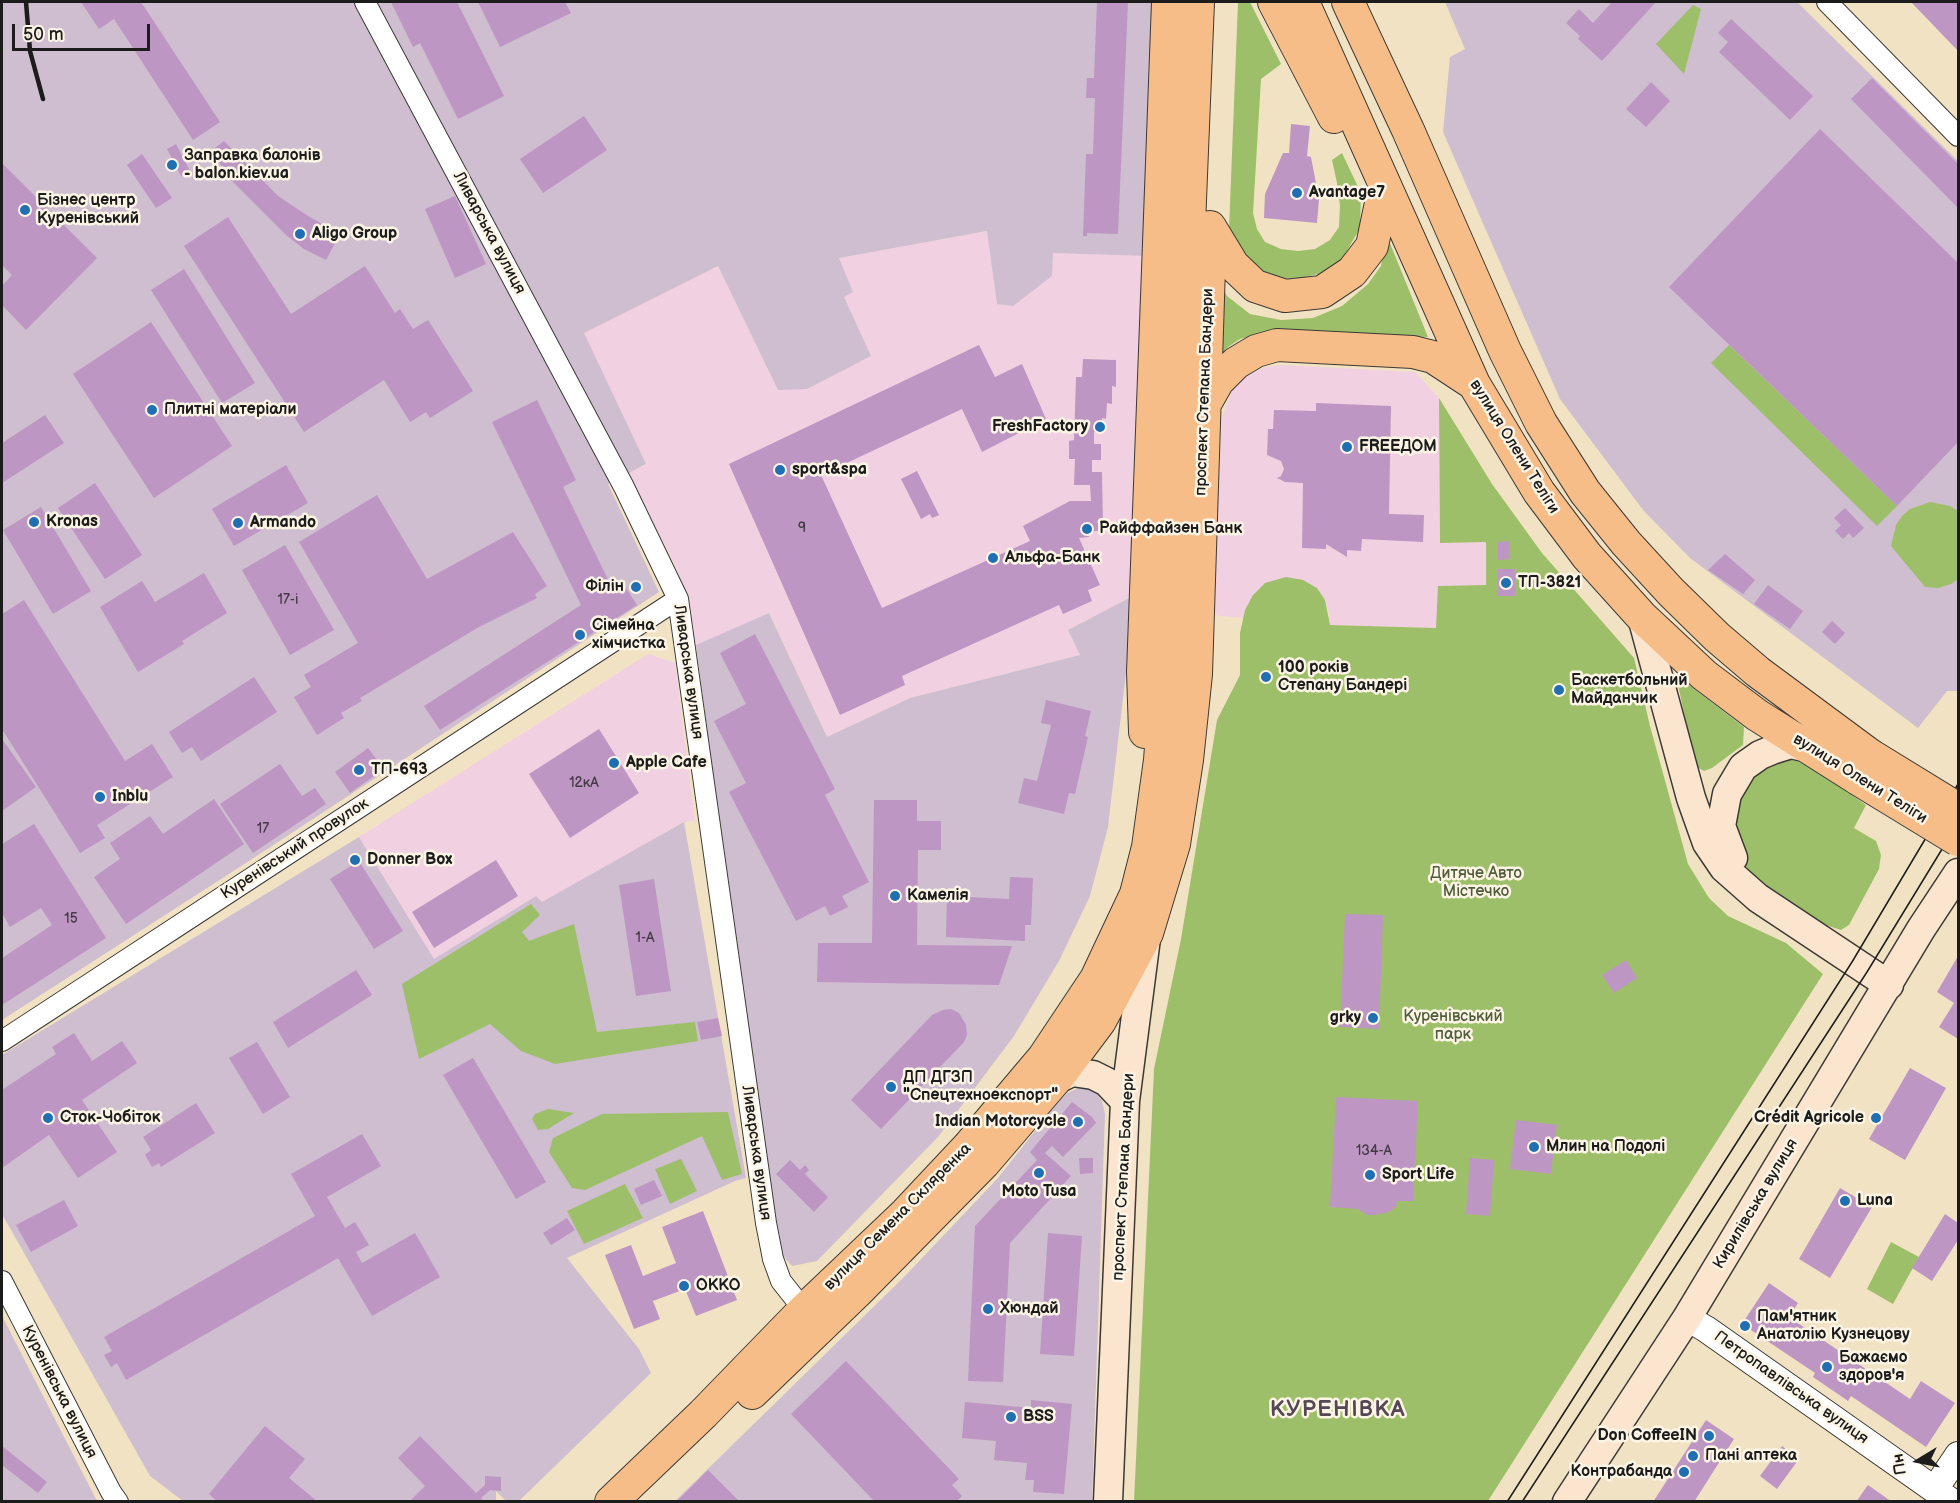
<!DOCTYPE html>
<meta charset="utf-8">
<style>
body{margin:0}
#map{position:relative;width:1960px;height:1503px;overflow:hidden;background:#f2e2c4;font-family:"Balsamiq Sans",sans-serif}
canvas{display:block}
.frame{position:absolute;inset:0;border:3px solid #1c1c1c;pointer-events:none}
.north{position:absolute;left:1888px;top:1431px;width:60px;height:60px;-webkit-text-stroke:4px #fcf5e5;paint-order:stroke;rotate:260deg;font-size:16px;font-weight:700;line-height:24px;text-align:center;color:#1c1c1c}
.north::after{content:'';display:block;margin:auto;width:21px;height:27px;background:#1c1c1c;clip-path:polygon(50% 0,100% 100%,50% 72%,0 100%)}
.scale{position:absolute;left:12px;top:24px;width:138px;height:27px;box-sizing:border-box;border:3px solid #1c1c1c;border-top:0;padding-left:8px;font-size:18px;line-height:21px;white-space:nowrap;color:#1c1c1c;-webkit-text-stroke:4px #fcf5e5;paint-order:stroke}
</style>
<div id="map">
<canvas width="1960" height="1503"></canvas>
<div class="frame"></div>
<div class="north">Пн</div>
<div class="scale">50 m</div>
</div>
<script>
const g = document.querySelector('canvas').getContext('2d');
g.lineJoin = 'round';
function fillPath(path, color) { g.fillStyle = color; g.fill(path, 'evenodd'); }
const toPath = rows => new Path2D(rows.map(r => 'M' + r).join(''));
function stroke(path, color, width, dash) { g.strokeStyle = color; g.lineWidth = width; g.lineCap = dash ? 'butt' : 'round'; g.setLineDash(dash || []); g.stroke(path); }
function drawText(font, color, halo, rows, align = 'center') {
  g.font = font + ' "Balsamiq Sans",sans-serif'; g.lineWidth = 5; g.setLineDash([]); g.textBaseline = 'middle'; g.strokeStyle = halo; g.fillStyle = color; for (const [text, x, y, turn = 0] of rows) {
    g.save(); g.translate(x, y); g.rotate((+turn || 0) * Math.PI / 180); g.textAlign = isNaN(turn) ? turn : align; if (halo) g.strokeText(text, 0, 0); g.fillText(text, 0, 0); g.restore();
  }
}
fillPath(toPath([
 [988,231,997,304,1053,253,1146,256,1135,595,1068,630,1080,655,910,698,827,737,770,614,696,645,678,572,629,473,645,465,583,333,718,266,778,390,844,296,853,292,838,258],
 [1281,365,1415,372,1439,398,1440,543,1487,542,1486,585,1437,628,1329,625,1329,613,1325,600,1317,588,1245,610,1243,618,1212,615,1222,417,1233,388,1246,375,1266,367],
 [648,654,675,663,695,821,684,822,542,903,536,896,434,960,359,837]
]), '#f1d0e2');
fillPath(toPath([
 [2,2,1158,2,1146,256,1053,253,1052,276,1013,306,997,304,987,231,839,258,853,292,844,297,871,356,807,389,778,390,718,266,584,333,646,464,608,484,659,592,249,861,2,1020],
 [1445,2,1797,2,1958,161,1958,691,1947,691,1918,728,1690,558,1643,510,1560,399,1443,132,1450,57,1465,49],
 [1135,595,1108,827,1090,896,1059,961,1014,1036,938,1137,817,1261,792,1266,776,1248,696,645,769,613,827,737,910,698,1080,655,1068,630],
 [684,822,746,1178,735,1181,567,1258,639,1349,651,1373,519,1501,506,1501,496,1491,496,1502,183,1501,150,1476,2,1214,2,1055,359,837,434,959,536,896,542,902],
 [1081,1087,1094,1090,1102,1101,1105,1114,1092,1501,674,1502,904,1277,998,1178,1057,1103,1067,1093],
 [2,1316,97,1501,2,1501]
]), '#cebed0');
fillPath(toPath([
 [1238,2,1250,2,1281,64,1261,79,1253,213,1257,229,1265,242,1281,249,1298,251,1315,249,1330,240,1339,227,1340,205,1337,183,1332,160,1342,153,1361,193,1360,228,1340,263,1322,273,1297,279,1276,278,1253,269,1229,230],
 [1693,5,1701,9,1684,74,1656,44],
 [1387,236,1428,337,1280,331,1260,333,1240,339,1228,347,1219,359,1223,288,1227,296,1250,314,1281,320,1313,318,1342,306,1368,284,1381,266],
 [1729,345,1897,506,1877,526,1711,363],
 [1439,398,1492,484,1542,553,1634,658,1650,726,1688,864,1709,898,1728,916,1786,943,1823,974,1488,1501,1134,1502,1154,1069,1181,939,1217,720,1240,675,1240,633,1245,610,1253,595,1265,583,1286,577,1303,580,1317,588,1325,600,1330,625,1436,628,1438,586,1486,585,1486,542,1440,543],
 [1930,502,1950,506,1958,511,1958,579,1951,584,1938,588,1925,587,1891,546,1896,525,1902,516,1910,509],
 [1676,675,1744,727,1743,745,1712,768,1704,771,1695,766],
 [1786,758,1809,765,1866,805,1854,828,1876,841,1881,855,1879,869,1849,925,1841,930,1819,923,1757,884,1736,850,1731,805,1754,769],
 [531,904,540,915,522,932,529,941,574,924,597,1032,695,1022,698,1041,555,1064,521,1051,490,1024,419,1059,402,984],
 [548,1109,574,1113,548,1129,538,1130,532,1119,535,1114],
 [728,1112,742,1174,722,1180,702,1136,585,1190,572,1188,549,1152,553,1138,602,1114],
 [681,1159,697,1191,670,1204,655,1169],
 [625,1184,643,1218,584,1244,567,1211],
 [1891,1242,1919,1257,1893,1304,1867,1289]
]), '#9ebf69');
fillPath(toPath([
 [81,2,141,2,220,122,193,140,114,19,99,29],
 [391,2,457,2,504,96,458,119,420,43,413,47],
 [478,2,565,2,571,13,500,47],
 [1097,2,1128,2,1118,234,1087,233,1087,236,1083,236,1086,154,1093,154,1095,98,1086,98,1087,78,1094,78],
 [1612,2,1656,2,1602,61,1578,39,1580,36,1566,23,1579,9,1593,23],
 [1911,2,1958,2,1958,51],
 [1731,19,1813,96,1790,120,1719,52,1728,42,1718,33],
 [1872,78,1958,164,1958,208,1851,99],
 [1651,82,1670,101,1646,127,1626,109],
 [584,116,607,150,543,193,520,159],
 [1291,124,1310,126,1307,156,1311,157,1319,199,1317,223,1264,218,1265,194,1283,153,1289,153],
 [1820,129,1958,263,1958,442,1897,506,1669,287],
 [224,141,278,196,308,216,340,234,326,260,304,249,286,235,232,181,211,151],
 [176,144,190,171,181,176,167,149],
 [142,154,172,198,156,208,127,165],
 [2,163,97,258,26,330,2,305,2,286,12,275,2,265],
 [455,196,486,264,455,278,425,209],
 [228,217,291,314,365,266,395,313,400,309,413,329,428,320,473,391,430,418,426,412,410,422,384,380,304,432,184,246],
 [184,269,255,383,222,403,151,290],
 [151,322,232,446,154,498,73,374],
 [979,345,995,377,1022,364,1046,419,982,452,962,409,821,475,882,608,1030,541,1023,526,1070,501,1091,501,1090,485,1074,485,1075,459,1069,459,1069,441,1074,440,1076,377,1082,377,1083,359,1116,360,1116,387,1112,386,1112,404,1107,403,1106,419,1102,418,1102,432,1094,432,1094,444,1101,444,1101,460,1092,460,1092,472,1102,472,1103,530,1089,532,1089,537,1079,538,1100,585,1088,590,1092,601,1063,614,1059,605,902,676,905,685,840,715,729,464],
 [537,400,576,480,563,487,614,592,624,585,637,605,440,730,424,706,581,605,492,422],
 [1316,403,1391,406,1389,514,1424,515,1423,542,1362,539,1361,551,1347,550,1347,557,1326,544,1326,549,1302,548,1303,483,1285,482,1277,478,1281,476,1284,469,1281,461,1267,455,1268,429,1273,429,1274,410,1316,411],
 [45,415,64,443,2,483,2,443],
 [286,465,308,503,234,546,212,509],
 [917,471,939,515,932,518,930,514,921,519,901,479],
 [95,483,142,555,105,579,58,508],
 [377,495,427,579,513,532,547,586,535,594,537,598,479,627,360,698,362,701,341,713,344,718,317,735,294,697,311,687,304,675,358,643,299,542],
 [41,507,91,591,53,614,3,530],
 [1845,508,1864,528,1853,538,1849,533,1843,539,1835,531,1841,525,1834,518],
 [1509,541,1510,559,1498,560,1498,542],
 [285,545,334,630,290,655,242,570],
 [1725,554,1755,580,1743,594,1708,570],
 [1498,569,1515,569,1515,596,1498,596],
 [204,573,227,613,182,641,184,644,138,672,100,607,142,581,155,602],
 [1768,585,1803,611,1790,629,1754,604],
 [24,600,125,761,152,744,173,777,97,825,105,838,80,853,2,729,2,614],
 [1832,621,1845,633,1835,644,1822,632],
 [755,634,835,789,825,795,869,882,842,896,848,907,830,916,825,906,796,921,729,792,746,783,714,721,746,704,720,653],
 [254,677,277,712,201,761,192,747,182,753,169,732],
 [1046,700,1091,711,1085,736,1088,737,1075,794,1069,793,1064,814,1018,803,1024,778,1037,781,1051,725,1041,723],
 [599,729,639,793,570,838,529,774],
 [2,739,36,787,2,811],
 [368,748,384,769,350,793,335,772],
 [280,764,302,796,315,788,326,804,253,853,220,804],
 [214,799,244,844,126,924,94,877,120,859,110,843,150,816,163,834],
 [874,800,917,800,917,821,941,821,941,850,918,850,917,945,1012,946,999,985,817,982,818,943,872,943],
 [34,824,106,938,2,1005,2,958,52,925,41,908,10,927,2,913,2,844],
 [496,860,518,896,434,948,412,912],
 [359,861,403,931,374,949,330,879],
 [1010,877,1033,878,1031,925,1025,925,1025,941,946,937,947,896,1009,899],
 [654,879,671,991,636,996,619,885],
 [1345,914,1383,915,1379,1029,1340,1027],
 [1958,956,1958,1039,1939,1027,1954,1003,1937,992],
 [1626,960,1637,978,1614,993,1602,975],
 [356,970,372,995,288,1048,273,1022],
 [951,1009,959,1013,966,1025,967,1035,964,1042,881,1129,851,1100,932,1015,943,1010],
 [718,1018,722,1036,701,1040,697,1022],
 [74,1033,92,1061,122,1041,137,1063,82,1100,117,1152,78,1178,49,1135,2,1168,2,1090,56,1054,52,1047],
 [257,1042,290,1097,263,1114,229,1058],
 [473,1058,546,1182,516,1199,443,1075],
 [1910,1068,1946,1088,1905,1160,1869,1139],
 [1336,1097,1418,1101,1413,1201,1397,1201,1396,1207,1389,1212,1375,1215,1367,1215,1358,1209,1330,1207],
 [1072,1102,1092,1117,1096,1123,1063,1157,1052,1146,1045,1153,1071,1176,1010,1243,1003,1382,968,1381,975,1226,1037,1160,1030,1152],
 [196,1103,215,1133,161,1167,159,1163,152,1167,145,1155,151,1150,143,1137],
 [1516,1120,1557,1125,1551,1174,1510,1169],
 [362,1134,381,1166,327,1197,345,1228,355,1222,369,1245,356,1252,362,1263,415,1233,440,1277,372,1316,338,1258,126,1380,117,1363,111,1367,104,1355,112,1351,104,1337,315,1216,291,1174],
 [1079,1158,1093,1158,1093,1173,1080,1174],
 [1470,1158,1494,1160,1490,1216,1466,1214],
 [790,1160,800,1170,805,1165,809,1170,805,1174,828,1197,814,1212,776,1174],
 [654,1180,662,1196,641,1205,634,1189],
 [1840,1188,1872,1207,1830,1278,1799,1259],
 [64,1200,78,1226,31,1252,16,1225],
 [703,1211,737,1300,696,1316,685,1289,653,1301,660,1319,634,1329,605,1255,631,1245,643,1276,676,1263,662,1227],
 [1945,1214,1958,1223,1958,1240,1932,1281,1912,1268],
 [567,1218,575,1230,551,1245,543,1233],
 [1048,1233,1082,1236,1074,1356,1040,1354],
 [1769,1283,1798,1303,1789,1317,1910,1399,1921,1381,1955,1403,1926,1447,1851,1396,1848,1401,1813,1377,1815,1373,1742,1324],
 [846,1361,959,1479,952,1485,962,1496,956,1502,875,1502,791,1414],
 [1031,1400,1072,1404,1064,1494,1033,1492,1034,1480,1025,1480,1027,1463,994,1460,996,1441,962,1438,965,1402,1031,1408],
 [1706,1420,1734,1439,1694,1502,1653,1502],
 [265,1426,305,1459,289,1478,318,1502,218,1502,209,1494],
 [420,1436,476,1493,485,1485,485,1476,501,1477,501,1491,490,1490,481,1498,484,1502,409,1502,425,1486,398,1458],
 [2,1446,47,1482,38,1493,2,1465],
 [1782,1446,1799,1459,1777,1489,1760,1476],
 [708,1470,740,1502,676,1502],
 [1868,1485,1892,1502,1856,1502]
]), '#be96c3');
const minor = toPath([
 [365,2,624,487,678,599,766,1223,773,1259,781,1281,811,1319],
 [1827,2,1958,136],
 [2,1041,678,599],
 [2,1281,111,1492,118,1502]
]);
const tertiary = toPath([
 [1687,1318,1706,1329,1952,1502],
 [1935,1489,1958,1455]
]);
const secondary = toPath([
 [1642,617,1691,798,1707,843,1724,868,1758,898,1889,985],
 [1733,858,1721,826,1727,794,1743,767,1760,755,1772,750,1791,744,1808,748],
 [1055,1080,1072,1072,1093,1075,1107,1082,1125,1101],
 [1108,1502,1125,1101,1146,938],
 [1567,1502,1687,1318,1921,929,1958,873]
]);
const primary = toPath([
 [1274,2,1334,117],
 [1303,2,1474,384,1539,492,1587,556,1642,617,1704,675,1757,715,1858,779],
 [1348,2,1408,130,1505,351,1541,423,1585,492,1626,543,1671,592,1717,637,1758,672,1870,755],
 [1210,227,1233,265,1255,286,1285,296,1322,292,1352,272,1372,246,1381,203],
 [1205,404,1218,381,1236,363,1256,351,1277,345,1413,352,1433,357,1474,384],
 [1145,732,1143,672,1168,2],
 [752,1393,857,1292,984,1163,1062,1072,1100,1021,1147,933,1174,844,1187,760,1196,674,1210,236],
 [611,1502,703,1414,804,1310,906,1213,968,1147,1044,1057,1096,979,1136,894,1148,847,1160,760,1167,669,1178,497,1198,2]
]);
stroke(minor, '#3c3a35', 22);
stroke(tertiary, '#3c3a35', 28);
stroke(secondary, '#3c3a35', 31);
stroke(primary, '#3c3a35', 34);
stroke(minor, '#fff', 20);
stroke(tertiary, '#fff', 26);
stroke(secondary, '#fce5cf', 28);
stroke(primary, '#f7bd88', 32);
stroke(toPath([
 [1507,1502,1852,962,1958,784],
 [1522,1502,1867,972,1958,823]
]), '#1c1c1c', 1.5);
stroke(toPath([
 [26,2,30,51,43,99]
]), '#1c1c1c', 4.5);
const primaryBridge = toPath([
 [1870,755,1958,809],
 [1858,779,1958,840]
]);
stroke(primaryBridge, '#3c3a35', 34, []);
stroke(primaryBridge, '#f7bd88', 32);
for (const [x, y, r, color] of [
 [172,165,6,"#1f6fb2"],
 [1297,193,6,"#1f6fb2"],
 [25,210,6,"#1f6fb2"],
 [300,234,6,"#1f6fb2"],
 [152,410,6,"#1f6fb2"],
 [1100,427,6,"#1f6fb2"],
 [1347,447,6,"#1f6fb2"],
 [780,470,6,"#1f6fb2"],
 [34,522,6,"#1f6fb2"],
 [238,523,6,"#1f6fb2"],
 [1087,529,6,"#1f6fb2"],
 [993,558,6,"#1f6fb2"],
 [1506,583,6,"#1f6fb2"],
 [636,587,6,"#1f6fb2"],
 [580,635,6,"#1f6fb2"],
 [1266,677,6,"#1f6fb2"],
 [1559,690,6,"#1f6fb2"],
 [614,763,6,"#1f6fb2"],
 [359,770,6,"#1f6fb2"],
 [100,797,6,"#1f6fb2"],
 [355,860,6,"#1f6fb2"],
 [895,896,6,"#1f6fb2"],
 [1373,1018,6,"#1f6fb2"],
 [891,1087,6,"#1f6fb2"],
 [48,1118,6,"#1f6fb2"],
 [1876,1118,6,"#1f6fb2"],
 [1078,1122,6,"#1f6fb2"],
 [1534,1147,6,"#1f6fb2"],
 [1039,1173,6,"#1f6fb2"],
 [1370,1175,6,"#1f6fb2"],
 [1845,1201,6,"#1f6fb2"],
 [684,1286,6,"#1f6fb2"],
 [988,1309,6,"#1f6fb2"],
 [1745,1326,6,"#1f6fb2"],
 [1827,1367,6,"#1f6fb2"],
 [1011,1417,6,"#1f6fb2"],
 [1709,1436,6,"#1f6fb2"],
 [1693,1456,6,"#1f6fb2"],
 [1684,1472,6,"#1f6fb2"]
]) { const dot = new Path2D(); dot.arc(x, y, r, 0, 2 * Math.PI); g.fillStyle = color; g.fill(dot); stroke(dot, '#fcf5e5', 2); }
drawText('14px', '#443a46', null, [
 ["9",802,528],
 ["17-і",288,600],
 ["12кА",584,783],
 ["17",263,829],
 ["15",71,919],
 ["1-А",645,938],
 ["134-А",1374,1151]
]);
drawText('bold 16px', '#1c1c1c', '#fcf5e5', [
 ["Заправка балонів",184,156],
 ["- balon.kiev.ua",184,174],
 ["Avantage7",1309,193],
 ["Бізнес центр",37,201],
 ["Куренівський",37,219],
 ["Aligo Group",312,234],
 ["Плитні матеріали",164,410],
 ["FreshFactory",1088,427,"right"],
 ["FREEДОМ",1359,447],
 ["sport&spa",792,470],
 ["Kronas",46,522],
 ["Armando",250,523],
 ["Райффайзен Банк",1099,529],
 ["Альфа-Банк",1005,558],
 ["ТП-3821",1518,583],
 ["Філін",624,587,"right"],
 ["Сімейна",592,626],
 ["хімчистка",592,644],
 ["100 років",1278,668],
 ["Степану Бандері",1278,686],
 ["Баскетбольний",1571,681],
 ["Майданчик",1571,699],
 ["Apple Cafe",626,763],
 ["ТП-693",371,770],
 ["Inblu",112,797],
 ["Donner Box",367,860],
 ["Камелія",907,896],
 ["grky",1361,1018,"right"],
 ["ДП ДГЗП",903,1078],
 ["\"Спецтехноекспорт\"",903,1096],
 ["Сток-Чобіток",60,1118],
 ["Crédit Agricole",1864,1118,"right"],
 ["Indian Motorcycle",1066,1122,"right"],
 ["Млин на Подолі",1546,1147],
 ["Sport Life",1382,1175],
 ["Moto Tusa",1039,1192,"center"],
 ["Luna",1857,1201],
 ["ОККО",696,1286],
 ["Хюндай",1000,1309],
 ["Пам'ятник",1757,1317],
 ["Анатолію Кузнецову",1757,1335],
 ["Бажаємо",1839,1358],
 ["здоров'я",1839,1376],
 ["BSS",1023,1417],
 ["Don CoffeeIN",1697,1436,"right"],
 ["Пані аптека",1705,1456],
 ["Контрабанда",1672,1472,"right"]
], 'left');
drawText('16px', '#1c1c1c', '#fcf5e5', [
 ["Ливарська вулиця",489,233,62],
 ["проспект Степана Бандери",1205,392,-88],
 ["вулиця Олени Теліги",1514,447,58],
 ["Ливарська вулиця",688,672,82],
 ["вулиця Олени Теліги",1860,779,32],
 ["Куренівський провулок",295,849,-33],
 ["Ливарська вулиця",756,1153,82],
 ["проспект Степана Бандери",1124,1177,-87],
 ["Кирилівська вулиця",1756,1204,-59],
 ["вулиця Семена Скляренка",898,1217,-45],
 ["Петропавлівська вулиця",1791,1388,35],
 ["Куренівська вулиця",59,1392,63]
]);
drawText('16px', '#505d3b', '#fcf5e5', [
 ["Дитяче Авто",1476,874],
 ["Містечко",1476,892],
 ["Куренівський",1453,1017],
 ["парк",1453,1035]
]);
g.letterSpacing = '1.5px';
drawText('bold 22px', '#554756', '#fcf5e5', [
 ["КУРЕНІВКА",1338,1410]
]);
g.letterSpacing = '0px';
</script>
